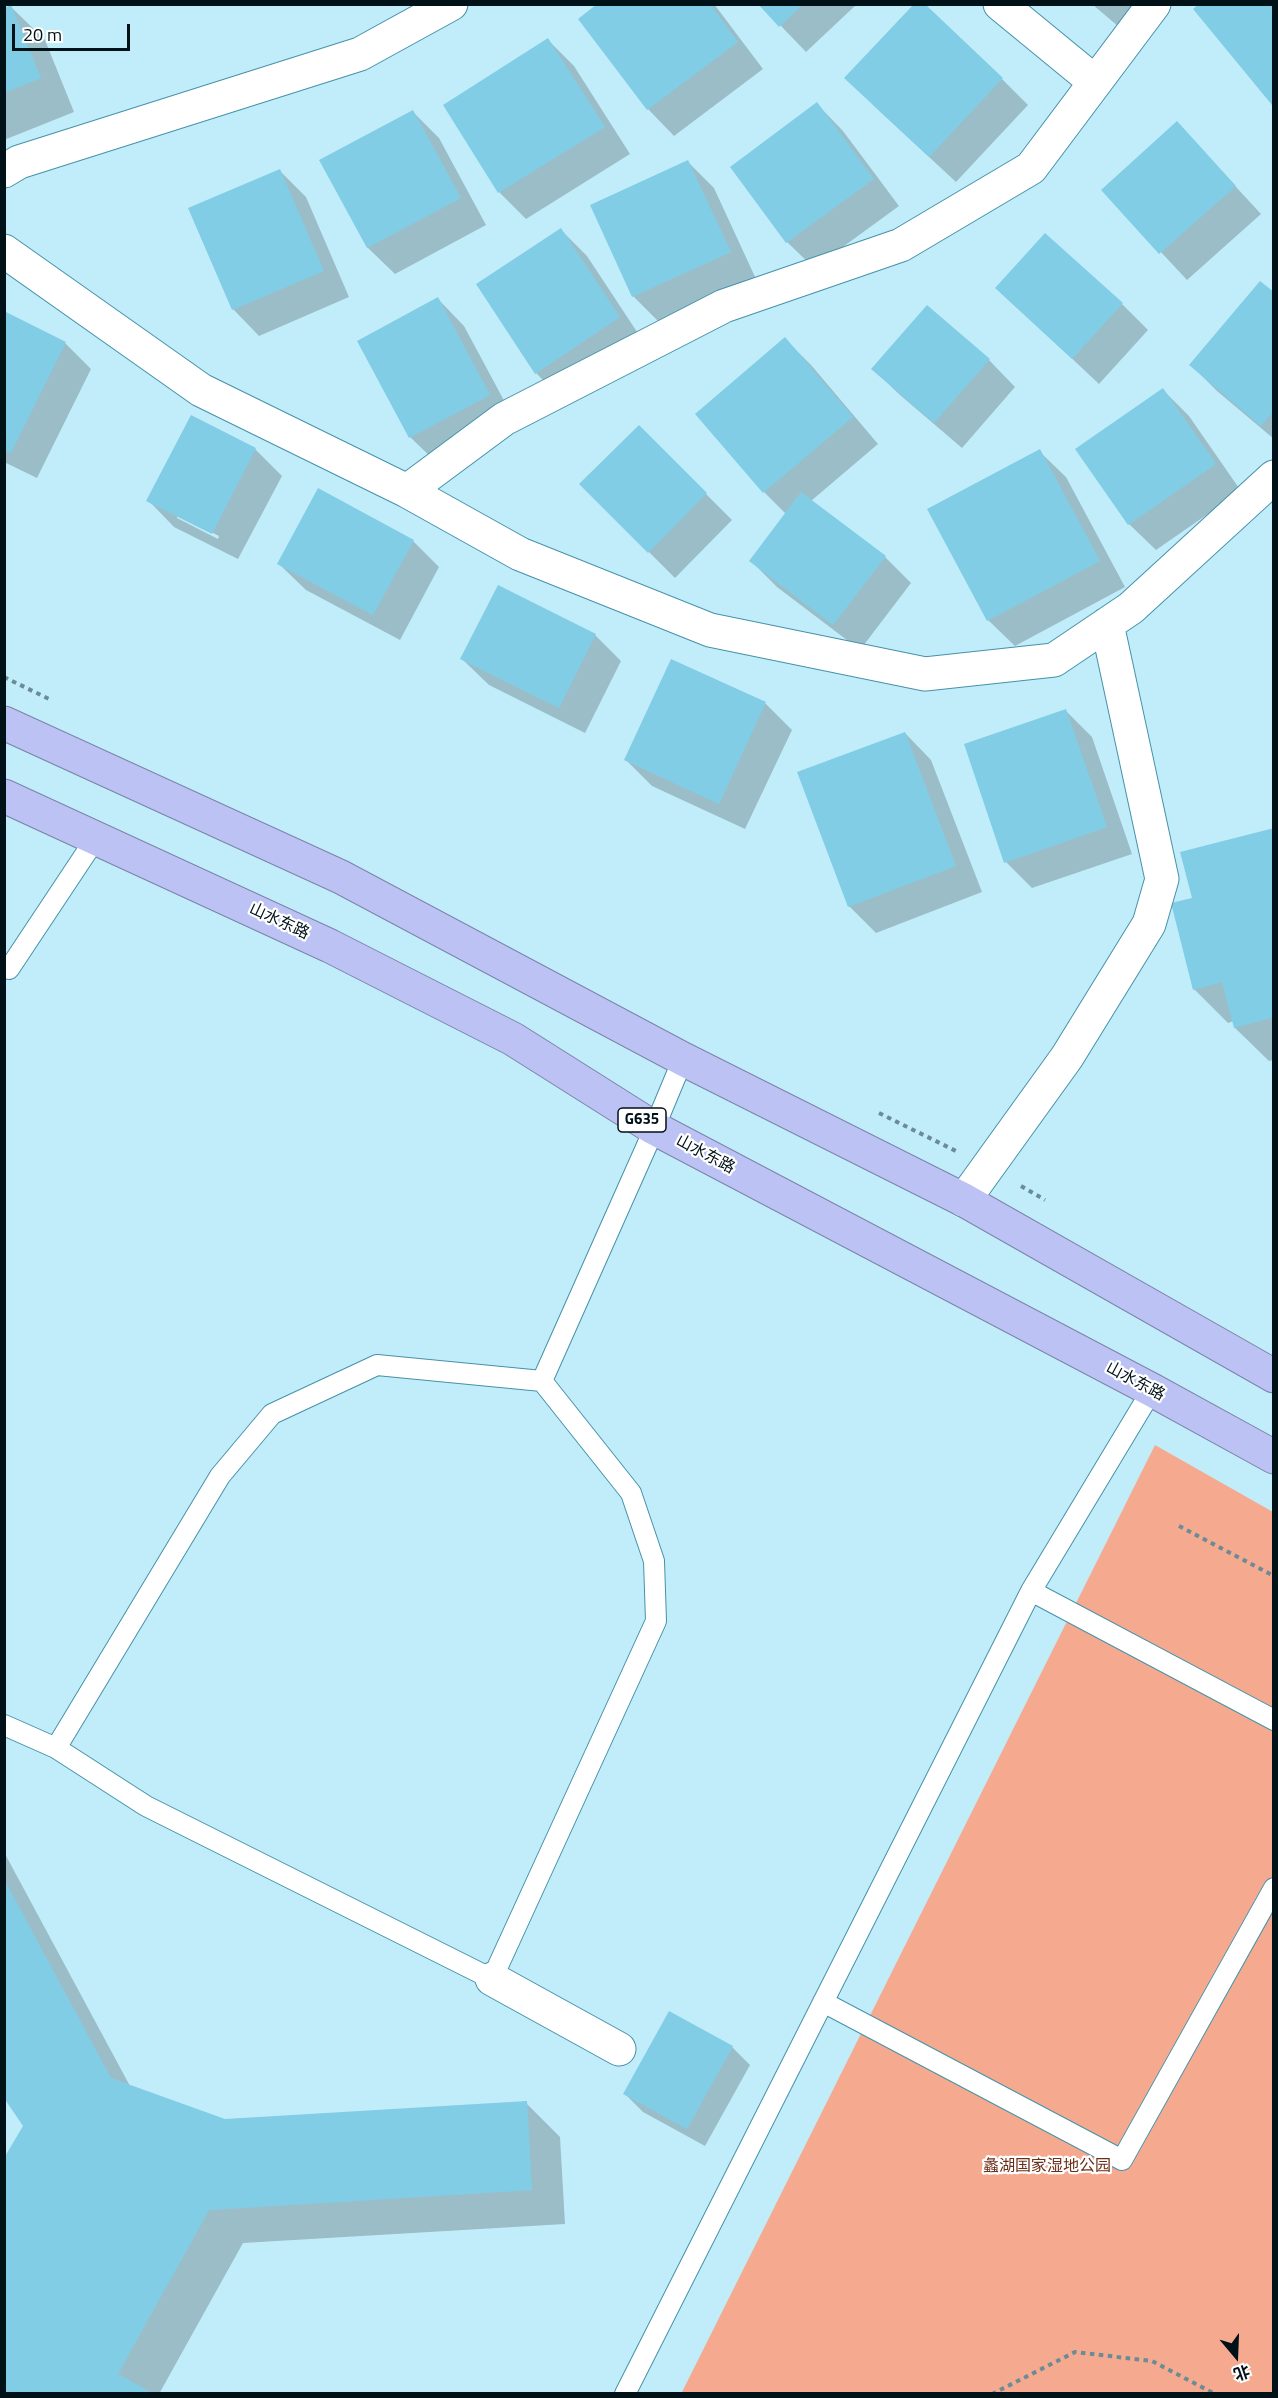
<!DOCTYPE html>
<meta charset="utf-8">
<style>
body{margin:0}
#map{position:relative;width:1278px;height:2398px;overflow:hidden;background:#c1edfb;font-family:"Titillium Web","Noto Sans SC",sans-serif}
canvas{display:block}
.frame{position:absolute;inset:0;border:6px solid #001118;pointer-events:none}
.north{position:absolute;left:1206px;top:2326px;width:60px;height:60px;-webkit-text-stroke:4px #fff;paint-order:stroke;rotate:161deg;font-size:16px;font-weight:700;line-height:24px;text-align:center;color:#001118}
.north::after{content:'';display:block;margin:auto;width:21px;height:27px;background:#001118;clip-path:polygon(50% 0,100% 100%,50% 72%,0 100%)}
.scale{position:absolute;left:12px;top:24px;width:118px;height:27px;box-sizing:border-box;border:3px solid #001118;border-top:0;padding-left:8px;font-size:18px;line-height:21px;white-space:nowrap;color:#001118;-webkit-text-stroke:4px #fff;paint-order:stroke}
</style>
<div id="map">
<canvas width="1278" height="2398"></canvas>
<div class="frame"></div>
<div class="north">北</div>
<div class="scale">20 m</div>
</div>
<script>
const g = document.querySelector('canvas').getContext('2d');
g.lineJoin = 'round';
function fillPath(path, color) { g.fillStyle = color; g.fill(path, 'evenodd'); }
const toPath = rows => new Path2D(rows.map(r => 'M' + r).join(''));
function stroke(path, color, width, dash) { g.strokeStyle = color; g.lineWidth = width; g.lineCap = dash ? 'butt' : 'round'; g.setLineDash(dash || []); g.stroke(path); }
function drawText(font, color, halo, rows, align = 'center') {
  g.font = font + ' "Titillium Web","Noto Sans SC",sans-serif'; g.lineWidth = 4.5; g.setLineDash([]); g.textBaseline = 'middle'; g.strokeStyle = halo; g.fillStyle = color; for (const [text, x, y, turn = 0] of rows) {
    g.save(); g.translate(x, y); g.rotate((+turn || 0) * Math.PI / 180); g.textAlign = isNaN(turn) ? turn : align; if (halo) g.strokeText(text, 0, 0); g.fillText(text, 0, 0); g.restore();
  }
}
fillPath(toPath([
 [1155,1445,1273,1512,1273,2393,681,2394]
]), '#f5aa90');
fillPath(toPath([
 [600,4,714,4,763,69,674,136,648,109,580,19],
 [760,4,857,4,806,52],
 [1092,4,1139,4,1119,27],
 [1274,4,1274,104,1195,9],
 [11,7,45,40,74,112,4,140,4,9],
 [548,40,574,66,630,154,526,219,500,193,445,106],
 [1002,79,1028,105,956,182,873,105],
 [817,104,843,131,899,206,814,268,787,242],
 [413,112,439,138,486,225,395,274,368,248,321,161],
 [1177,123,1261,214,1187,280,1103,190],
 [688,162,714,188,756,279,660,323,633,296],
 [280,171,306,197,349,297,259,336,233,309],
 [560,229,587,256,645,344,562,399,536,373],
 [997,288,1122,304,1148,330,1099,384],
 [1274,294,1274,439,1217,391,1191,365],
 [438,299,464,326,515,421,437,463,410,437],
 [4,313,65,343,91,369,37,478,4,462],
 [785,339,811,365,878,444,811,501,885,557,911,583,860,650,777,587,751,561,786,514,764,492],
 [989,360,1015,387,962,448,900,395,873,369],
 [1163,390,1189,416,1241,491,1156,550,1129,524],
 [191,417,255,449,282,476,238,559,174,527,148,500],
 [177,515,219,536,218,539,177,518],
 [639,427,732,520,675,578,581,484],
 [1039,451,1066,477,1125,587,1015,646,988,620],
 [413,541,439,567,400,640,306,590,279,564],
 [595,635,621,661,585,733,489,685,462,659],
 [672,661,766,704,792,730,745,829,652,786,626,760],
 [1066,711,1092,737,1132,854,1032,888,1006,862],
 [905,733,931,760,982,892,876,933,849,906,799,773],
 [1274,829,1274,1060,1269,1061,1235,1028,1234,1021,1228,1023,1194,989,1194,899],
 [4,1852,130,2086,225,2121,526,2103,560,2137,565,2224,243,2243,159,2394,4,2394,24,2126,4,2096],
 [732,2047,750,2065,705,2146,643,2112,625,2094]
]), '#0003');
fillPath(toPath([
 [597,4,710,4,738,42,647,110,578,19],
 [758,4,803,4,779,27],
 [914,4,925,4,1003,78,929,157,844,78],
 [1199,4,1274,4,1272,105,1193,9],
 [11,5,41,78,4,93,4,8],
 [548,38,605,127,498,193,443,105],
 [817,102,874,179,786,243,730,167],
 [413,110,461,198,367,248,319,160],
 [1177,121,1236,186,1159,254,1101,190],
 [688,160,731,252,632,297,590,205],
 [280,169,324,271,232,310,188,208],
 [561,228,620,317,535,374,476,284],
 [1045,233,1123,303,1072,359,995,288],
 [1260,281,1274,292,1274,411,1261,426,1189,365],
 [438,297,490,395,409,438,357,341],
 [927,305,990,359,934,423,871,369],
 [4,311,66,342,11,453,4,450],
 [785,337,853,417,763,493,695,414],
 [1163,388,1216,464,1128,525,1075,449],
 [191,415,256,448,212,534,146,501],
 [639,425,707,493,648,553,579,484],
 [1040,449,1100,561,987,621,927,509],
 [318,488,414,540,373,615,277,564],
 [801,492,886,556,833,625,749,561],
 [498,585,596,634,559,708,460,659],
 [671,659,766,702,719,804,624,760],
 [1066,709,1107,827,1004,863,964,744],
 [905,732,956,866,848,907,797,772],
 [1274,828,1274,1017,1234,1028,1222,982,1193,990,1171,903,1192,898,1180,852],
 [4,1879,111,2078,225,2119,527,2101,532,2190,209,2210,118,2374,154,2394,4,2394,4,2158,23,2126,4,2098],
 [669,2011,733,2046,687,2129,623,2094]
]), '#81cde5');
const lane = toPath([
 [4,967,9,969,96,838],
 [542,1381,648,1143,683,1059],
 [1031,1591,1274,1720],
 [4,1725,56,1748,146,1806,492,1979,656,1621,654,1561,631,1493,542,1381,377,1365,272,1414,220,1476,56,1748],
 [823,2002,1122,2160,1274,1888],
 [625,2394,1031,1591,1152,1390]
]);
const street = toPath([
 [1000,4,1095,82],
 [4,171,19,162,360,54,451,4],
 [4,251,201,390,407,491,504,419,724,306,901,245,1031,168,1154,4],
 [407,491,520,554,710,630,925,674,1054,660,1131,608,1274,477],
 [964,1200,1067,1057,1149,924,1162,879,1107,624],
 [492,1979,619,2049]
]);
const highway = toPath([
 [4,723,341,877,683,1059,964,1200,1274,1376],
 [4,796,330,946,513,1039,654,1128,1152,1390,1274,1457]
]);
stroke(lane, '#4592a8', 22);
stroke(street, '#4592a8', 35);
stroke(highway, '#7b84a8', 35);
stroke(toPath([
 [4,677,51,700],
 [879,1113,956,1151],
 [1021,1186,1045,1200],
 [1179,1526,1274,1576],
 [992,2394,1075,2352,1152,2361,1215,2394]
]), '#6b8b96', 4, [4.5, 4.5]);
stroke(lane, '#fff', 20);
stroke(street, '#fff', 33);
stroke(highway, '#bdc2f5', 33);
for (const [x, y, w] of [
 [642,1120,48]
]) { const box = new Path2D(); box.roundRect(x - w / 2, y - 12, w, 24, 4.5); g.fillStyle = '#fff'; g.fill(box); stroke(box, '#001118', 1.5); }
drawText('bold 15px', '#001118', null, [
 ["G635",642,1120]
]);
drawText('16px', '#001118', '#fff', [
 ["山水东路",279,922,25],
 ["山水东路",705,1155,28],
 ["山水东路",1135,1382,28]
]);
drawText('16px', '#6a2d17', '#fff', [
 ["蠡湖国家湿地公园",1047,2167]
]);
</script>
